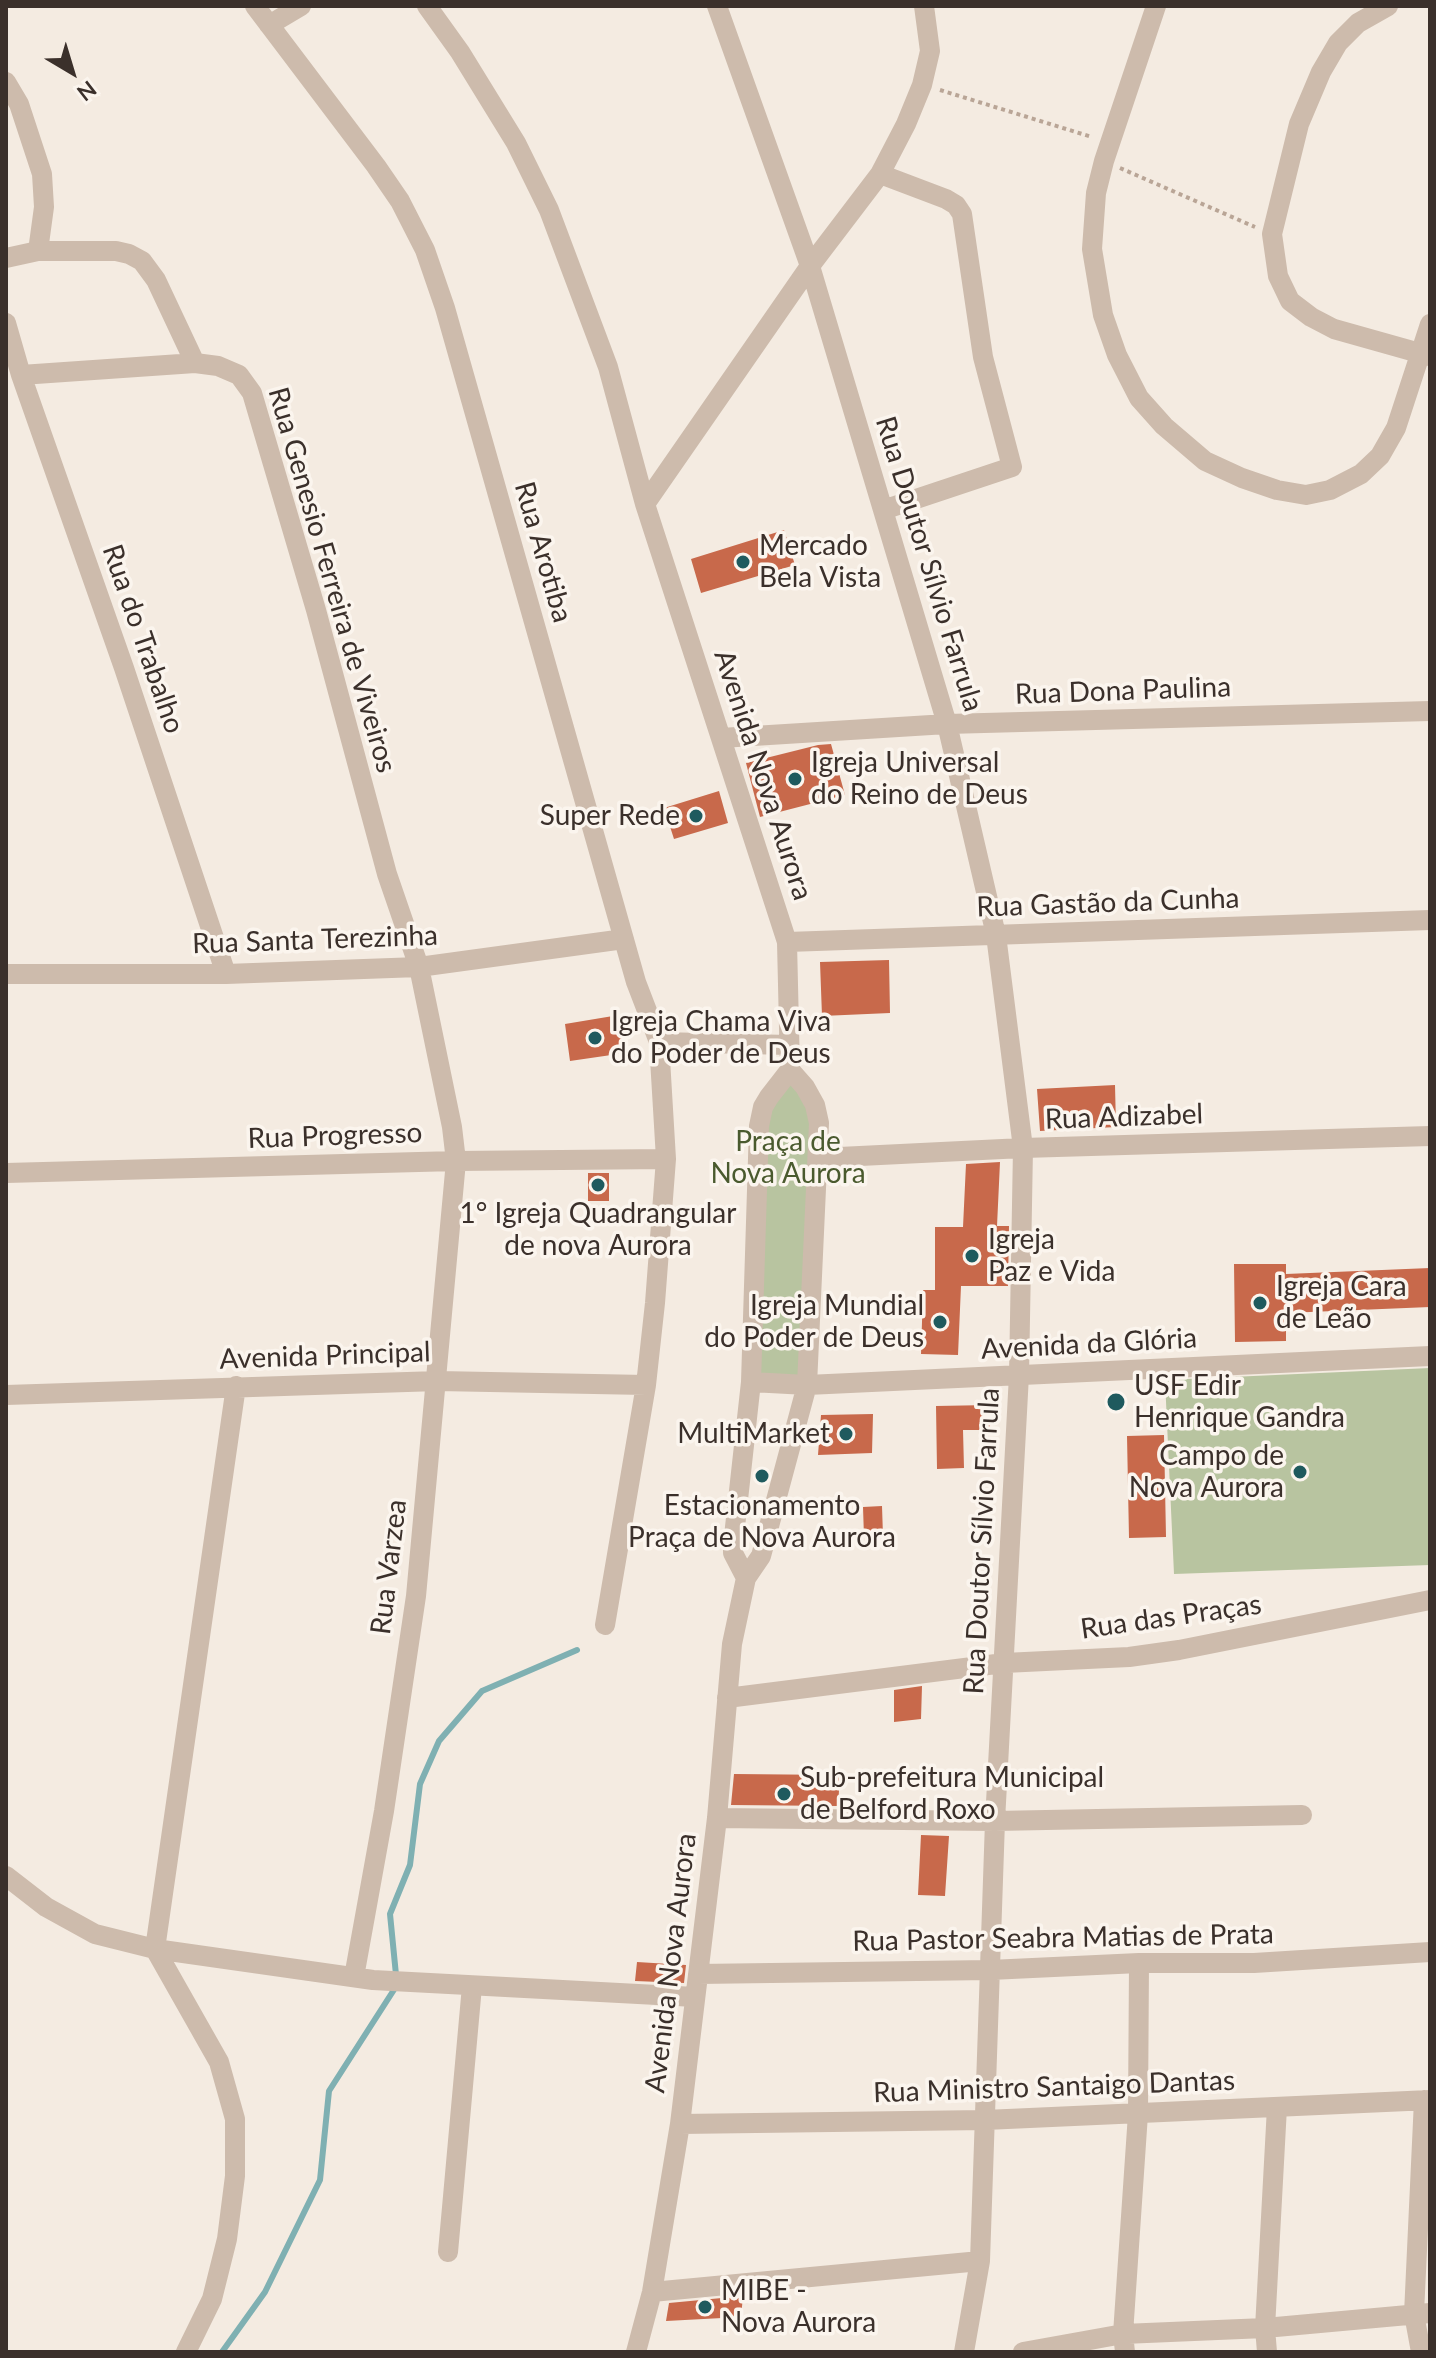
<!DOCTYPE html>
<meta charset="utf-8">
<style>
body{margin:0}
#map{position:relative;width:1436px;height:2358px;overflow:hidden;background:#f4ebe1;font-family:Lato,sans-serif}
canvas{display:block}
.frame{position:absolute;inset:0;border:8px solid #3b302b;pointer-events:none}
.north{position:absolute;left:32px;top:32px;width:80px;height:80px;-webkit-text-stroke:6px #fbf5ee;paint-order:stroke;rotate:142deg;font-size:22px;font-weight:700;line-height:32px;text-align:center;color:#3b302b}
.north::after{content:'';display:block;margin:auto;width:28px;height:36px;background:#3b302b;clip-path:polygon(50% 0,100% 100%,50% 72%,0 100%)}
</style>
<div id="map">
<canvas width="1436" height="2358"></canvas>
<div class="frame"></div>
<div class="north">N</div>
</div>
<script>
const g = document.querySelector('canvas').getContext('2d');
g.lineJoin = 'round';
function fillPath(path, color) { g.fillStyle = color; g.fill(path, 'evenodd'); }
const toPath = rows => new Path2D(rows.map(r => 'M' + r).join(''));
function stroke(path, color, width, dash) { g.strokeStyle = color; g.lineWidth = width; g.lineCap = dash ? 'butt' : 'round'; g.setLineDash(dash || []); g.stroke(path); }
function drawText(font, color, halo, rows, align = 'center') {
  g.font = font + ' Lato,sans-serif'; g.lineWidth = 7; g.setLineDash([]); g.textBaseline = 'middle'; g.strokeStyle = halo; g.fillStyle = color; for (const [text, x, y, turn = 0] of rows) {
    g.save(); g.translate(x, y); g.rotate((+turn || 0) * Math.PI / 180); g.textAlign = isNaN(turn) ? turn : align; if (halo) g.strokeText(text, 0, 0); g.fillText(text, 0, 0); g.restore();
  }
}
fillPath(toPath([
 [790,1070,815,1105,807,1385,751,1382,763,1107],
 [1430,1368,1430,1565,1174,1574,1165,1380]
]), '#b8c4a0');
stroke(toPath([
 [222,2352,265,2292,320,2180,329,2091,397,1985,390,1914,410,1865,420,1784,439,1741,482,1691,577,1650]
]), '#7fb0b2', 6);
fillPath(toPath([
 [784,530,795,565,701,593,691,559],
 [831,744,845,795,760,817,746,763,818,745],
 [719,791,728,823,674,839,664,808],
 [889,960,890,1013,822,1016,820,962],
 [619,1015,625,1053,570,1061,565,1024],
 [1115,1085,1116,1127,1040,1131,1037,1089],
 [1000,1162,997,1226,1009,1226,1008,1286,961,1286,958,1355,921,1354,923,1290,935,1290,935,1227,963,1227,966,1164],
 [588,1173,609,1173,609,1201,588,1201],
 [1234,1264,1286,1264,1286,1274,1430,1268,1430,1307,1286,1313,1286,1341,1235,1342],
 [990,1405,990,1430,963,1430,964,1468,937,1469,936,1406],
 [873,1414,872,1453,818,1455,821,1415],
 [1164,1435,1166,1537,1129,1538,1127,1436],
 [882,1506,883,1536,864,1537,863,1507],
 [922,1686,921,1719,894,1722,894,1690],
 [734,1774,840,1775,838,1806,731,1805],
 [921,1835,949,1836,945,1896,918,1895],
 [637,1962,686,1965,684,1983,635,1981],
 [743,2296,741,2317,666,2321,669,2303]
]), '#c8694b');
stroke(toPath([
 [940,90,1092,137],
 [1120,168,1255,227]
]), '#b9a596', 4, [4, 4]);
stroke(toPath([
 [255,6,376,166,400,201,425,250,445,308,636,982,659,1042,666,1159,655,1303,646,1385,605,1625],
 [427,6,460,52,516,143,549,210,608,367,645,504,787,942,790,1070,805,1087,815,1105,819,1123,807,1385,761,1556,746,1578,732,1644,717,1818,680,2124,652,2292,636,2352],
 [717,6,810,266,947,724,996,935,1023,1148,1019,1375,995,1821,980,2261,964,2352],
 [1156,6,1104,161,1096,193,1092,249,1103,315,1117,355,1139,398,1164,426,1205,461,1242,478,1277,490,1306,495,1330,490,1361,474,1380,456,1396,428,1430,324],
 [1388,6,1358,23,1338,43,1321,72,1299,124,1272,234,1278,276,1290,301,1311,317,1334,329,1430,356],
 [269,25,301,6],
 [6,82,19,104,42,174,44,207,38,251],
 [880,174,946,199,956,205,962,214,983,357,1012,467,883,510],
 [6,258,38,251,116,251,129,254,142,261,156,280,195,363,218,366,239,375,252,393,316,610,387,874,419,967,452,1127,456,1161,416,1596,384,1811,354,1977],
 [6,323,21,375,124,668,226,974],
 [21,375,195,363],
 [645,504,810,266,880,174,906,124,922,85,930,51,924,6],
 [721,738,947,724,1430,711],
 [787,942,1430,920],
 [6,974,226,974,419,967,624,939],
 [659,1042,789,1045],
 [819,1158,1023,1148,1430,1136],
 [6,1173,456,1161,666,1159],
 [751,1382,807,1385,1430,1356],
 [6,1395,438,1381,646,1385],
 [746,1578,733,1553,733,1545,751,1382,759,1126,763,1107,769,1097,790,1070],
 [727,1698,1004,1663,1129,1657,1179,1650,1430,1600],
 [717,1818,995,1821,1302,1815],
 [6,1876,46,1907,95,1934,155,1949,373,1980,695,1997],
 [698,1974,990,1970,1139,1963,1254,1963,1430,1952],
 [680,2124,985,2120,1430,2100],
 [448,2252,472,1986],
 [652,2292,980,2261],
 [186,2352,212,2299,227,2239,235,2176,235,2119,219,2062,155,1949,236,1386],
 [1023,2352,1123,2334,1265,2328,1430,2313],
 [1125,2352,1123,2334,1138,2114,1139,1963],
 [1267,2352,1265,2328,1277,2107],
 [1421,2352,1414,2314,1424,2100]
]), '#cdbbac', 20);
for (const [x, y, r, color] of [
 [743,562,8,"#1f5a5e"],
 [795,779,8,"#1f5a5e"],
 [696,816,8,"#1f5a5e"],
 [595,1038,8,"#1f5a5e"],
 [598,1185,8,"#1f5a5e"],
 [972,1256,8,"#1f5a5e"],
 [1260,1303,8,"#1f5a5e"],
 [940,1322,8,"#1f5a5e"],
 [1116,1402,10,"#1f5a5e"],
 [846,1434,8,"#1f5a5e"],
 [1300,1472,8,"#1f5a5e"],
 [762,1476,8,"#1f5a5e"],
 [784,1794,8,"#1f5a5e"],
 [705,2307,8,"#1f5a5e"]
]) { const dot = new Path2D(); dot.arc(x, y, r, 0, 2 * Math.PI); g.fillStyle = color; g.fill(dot); stroke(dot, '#fbf5ee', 3); }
drawText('28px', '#3b302b', '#fbf5ee', [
 ["Mercado",759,546],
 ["Bela Vista",759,578],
 ["Igreja Universal",811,763],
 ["do Reino de Deus",811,795],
 ["Super Rede",680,816,"right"],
 ["Igreja Chama Viva",611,1022],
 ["do Poder de Deus",611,1054],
 ["1° Igreja Quadrangular",598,1214,"center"],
 ["de nova Aurora",598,1246,"center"],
 ["Igreja",988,1240],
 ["Paz e Vida",988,1272],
 ["Igreja Cara",1276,1287],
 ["de Leão",1276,1319],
 ["Igreja Mundial",924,1306,"right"],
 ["do Poder de Deus",924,1338,"right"],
 ["USF Edir",1134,1386],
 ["Henrique Gandra",1134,1418],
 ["MultiMarket",830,1434,"right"],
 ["Campo de",1284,1456,"right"],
 ["Nova Aurora",1284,1488,"right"],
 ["Estacionamento",762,1506,"center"],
 ["Praça de Nova Aurora",762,1538,"center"],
 ["Sub-prefeitura Municipal",800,1778],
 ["de Belford Roxo",800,1810],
 ["MIBE -",721,2291],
 ["Nova Aurora",721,2323]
], 'left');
drawText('28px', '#3b302b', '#fbf5ee', [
 ["Rua Arotiba",543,552,74],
 ["Rua Doutor Sílvio Farrula",929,564,73],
 ["Rua Genesio Ferreira de Viveiros",332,580,74],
 ["Rua do Trabalho",143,639,71],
 ["Rua Dona Paulina",1123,691,-2],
 ["Avenida Nova Aurora",763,775,72],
 ["Rua Gastão da Cunha",1108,903,-2],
 ["Rua Santa Terezinha",315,940,-2],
 ["Rua Adizabel",1124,1117,-2],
 ["Rua Progresso",335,1136,-2],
 ["Avenida da Glória",1089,1344,-3],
 ["Avenida Principal",325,1356,-2],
 ["Rua Doutor Sílvio Farrula",982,1541,-87],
 ["Rua Varzea",389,1567,-83],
 ["Rua das Praças",1171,1617,-8],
 ["Rua Pastor Seabra Matias de Prata",1063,1938,-1],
 ["Avenida Nova Aurora",671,1963,-83],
 ["Rua Ministro Santaigo Dantas",1054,2087,-2]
]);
drawText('28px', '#4a5a2e', '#fbf5ee', [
 ["Praça de",788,1142],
 ["Nova Aurora",788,1174]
]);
</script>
